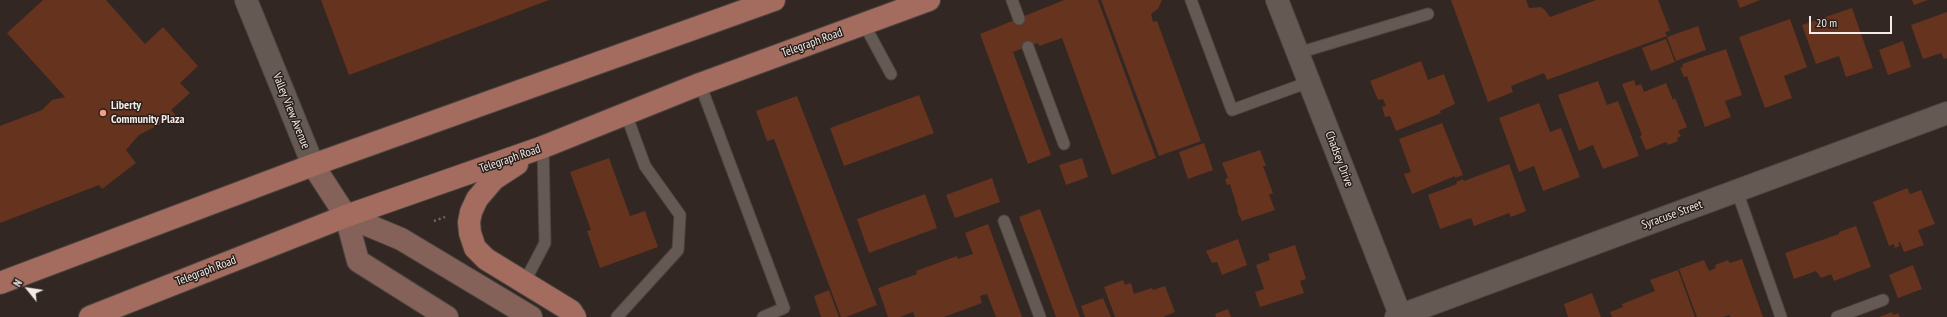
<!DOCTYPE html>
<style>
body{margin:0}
#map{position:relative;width:1947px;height:317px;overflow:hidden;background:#322723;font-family:"PT Sans Narrow",sans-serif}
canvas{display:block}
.north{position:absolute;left:8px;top:269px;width:40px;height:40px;-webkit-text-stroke:3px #281e1a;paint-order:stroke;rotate:300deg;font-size:11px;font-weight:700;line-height:16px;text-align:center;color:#f2ebe8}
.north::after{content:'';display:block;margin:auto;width:14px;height:18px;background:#f2ebe8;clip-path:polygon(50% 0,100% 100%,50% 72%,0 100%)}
.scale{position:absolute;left:1809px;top:16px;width:83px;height:18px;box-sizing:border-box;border:2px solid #f2ebe8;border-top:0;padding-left:5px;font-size:12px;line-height:14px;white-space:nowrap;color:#f2ebe8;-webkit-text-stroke:3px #281e1a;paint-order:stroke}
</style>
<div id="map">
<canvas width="1947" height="317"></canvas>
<div class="north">N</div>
<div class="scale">20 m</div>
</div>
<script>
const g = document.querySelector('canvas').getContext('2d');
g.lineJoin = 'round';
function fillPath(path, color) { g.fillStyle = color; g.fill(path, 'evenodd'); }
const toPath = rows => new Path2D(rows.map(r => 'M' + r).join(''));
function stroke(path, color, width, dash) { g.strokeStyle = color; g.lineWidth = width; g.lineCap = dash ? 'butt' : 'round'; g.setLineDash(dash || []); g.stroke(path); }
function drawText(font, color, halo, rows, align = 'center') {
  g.font = font + ' "PT Sans Narrow",sans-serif'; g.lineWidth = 3; g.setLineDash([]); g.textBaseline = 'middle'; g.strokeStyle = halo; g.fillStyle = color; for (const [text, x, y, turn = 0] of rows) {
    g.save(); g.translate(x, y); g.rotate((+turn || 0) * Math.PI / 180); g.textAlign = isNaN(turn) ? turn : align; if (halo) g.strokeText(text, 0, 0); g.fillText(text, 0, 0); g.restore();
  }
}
fillPath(toPath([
 [43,0,106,0,145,44,163,27,198,66,180,83,190,93,171,110,176,116,139,135,126,150,136,163,102,189,99,185,0,223,0,126,42,110,52,100,65,97,7,33],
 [321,0,549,0,349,75],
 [1064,0,1098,0,1156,158,1112,175,1062,38,1039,46,1038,43,1013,52,1051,155,1028,164,980,34],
 [1101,0,1162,0,1158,9,1151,14,1153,22,1157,21,1201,141,1159,156],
 [1451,0,1526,0,1529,8,1541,7,1545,10,1550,17,1596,0,1658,0,1670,31,1665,32,1667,36,1547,80,1544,73,1511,86,1513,92,1488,102],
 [1737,0,1760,0,1740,8],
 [1912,0,1928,0,1914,5],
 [1852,8,1873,68,1846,77,1839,56,1816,64,1802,25],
 [1947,12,1947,58,1944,59,1941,53,1923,59,1911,25],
 [1790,19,1807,67,1784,76,1792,98,1765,108,1739,37],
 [1698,26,1706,50,1676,61,1667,37],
 [1666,39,1675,62,1651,71,1642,48],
 [1903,41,1911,67,1888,75,1879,50],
 [1726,49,1742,95,1725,101,1731,117,1705,127,1687,76,1684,77,1680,68,1683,67,1682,64],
 [1421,61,1428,80,1444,74,1455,104,1440,111,1441,113,1396,131,1390,116,1385,117,1382,107,1386,106,1383,99,1378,100,1370,81],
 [1634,80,1636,86,1641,84,1644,92,1666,83,1673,100,1675,98,1687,127,1678,131,1681,136,1677,138,1678,141,1668,145,1666,142,1646,150,1640,136,1642,135,1622,84],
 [1598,81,1607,105,1618,101,1639,156,1603,169,1593,145,1579,151,1558,95],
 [919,95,934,133,844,166,830,128],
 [797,96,877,305,846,317,841,317,774,139,767,141,756,111],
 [1539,103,1550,132,1561,128,1580,177,1543,191,1534,166,1519,172,1499,118],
 [1442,123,1463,175,1455,178,1455,176,1412,194,1404,174,1411,172,1399,139],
 [1204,143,1213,170,1188,179,1179,152],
 [1260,150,1266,166,1263,166,1273,193,1269,195,1275,210,1242,221,1237,211,1238,210,1230,184,1227,185,1225,179,1228,178,1222,163],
 [609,158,630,216,645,211,658,247,600,268,587,231,591,230,570,172],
 [1082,158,1088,177,1066,185,1059,165],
 [1509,164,1526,211,1511,217,1509,213,1474,226,1471,218,1440,229,1428,195,1457,184,1456,182,1463,179,1464,181],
 [992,178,1000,202,955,218,946,195],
 [1907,188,1910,194,1921,190,1935,224,1918,230,1924,245,1904,252,1900,242,1898,243,1900,246,1895,248,1894,244,1889,246,1873,202],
 [925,194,937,228,869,253,857,219],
 [1040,209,1080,317,1056,317,1019,217],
 [988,224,1022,317,996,317,987,294,980,296,982,303,944,317,915,317,913,312,900,317,888,317,878,288,917,274,916,271,957,256,958,259,973,254,965,233],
 [1856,226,1871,267,1834,281,1831,274,1821,278,1816,271,1794,279,1785,253,1839,234,1839,232],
 [1238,239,1247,265,1222,275,1217,262,1212,263,1206,251],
 [1295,245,1306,279,1300,281,1304,293,1260,307,1255,292,1264,289,1256,265,1270,260,1268,254],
 [1742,259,1763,317,1730,317,1730,315,1723,317,1697,317,1679,269,1704,260,1709,271,1716,268,1715,265,1728,260,1730,263],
 [1913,265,1922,289,1898,298,1889,275],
 [1678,270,1695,317,1612,317,1610,312,1623,307,1622,304,1655,291,1650,280],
 [1123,280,1125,285,1131,283,1134,294,1152,288,1153,290,1165,286,1175,312,1163,317,1115,317,1104,287],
 [829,290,839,317,821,317,814,296],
 [1592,293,1601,317,1568,317,1564,304],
 [1103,298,1111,317,1085,317,1081,306],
 [1228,309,1231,317,1216,317,1215,314],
 [1892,312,1893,315,1898,313,1900,317,1879,317]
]), '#66331e');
const service = toPath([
 [1012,0,1019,19],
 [1191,0,1232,110,1309,82],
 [864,24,891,74],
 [1028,47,1064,144],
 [1298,53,1428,14],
 [700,84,784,308,763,317],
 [1737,191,1781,317],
 [1004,221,1040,317],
 [524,283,545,243,543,147],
 [617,317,678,250,680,215,645,166,626,114],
 [1837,317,1883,300]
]);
const minor = toPath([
 [1277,0,1401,317],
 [1396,317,1947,113]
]);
const tertiary = toPath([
 [246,0,313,165]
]);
const secondary = toPath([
 [313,165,346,216,358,261,447,317],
 [346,216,401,239,531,317]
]);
const primary = toPath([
 [517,164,494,179,477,199,471,212,469,222,470,233,475,248,486,259,571,311,575,317],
 [0,283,313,165,774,0],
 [90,317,346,216,543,147,700,84,929,0]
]);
stroke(service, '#4d4541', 13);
stroke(minor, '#4d4541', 24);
stroke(tertiary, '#4d4541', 24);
stroke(secondary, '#4d4541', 24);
stroke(primary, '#4d4541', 24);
stroke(toPath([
 [434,221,445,217]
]), '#716764', 2.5, [2, 3]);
stroke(service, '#655954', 11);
stroke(minor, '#655954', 22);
stroke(tertiary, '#655954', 22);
stroke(secondary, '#846259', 22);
stroke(primary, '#a36c5e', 22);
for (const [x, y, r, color] of [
 [103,113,4,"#f49e89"]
]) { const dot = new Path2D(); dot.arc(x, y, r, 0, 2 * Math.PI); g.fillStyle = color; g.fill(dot); stroke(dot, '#281e1a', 1.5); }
drawText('12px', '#f2ebe8', '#281e1a', [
 ["Telegraph Road",812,43,-20],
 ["Valley View Avenue",291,111,68],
 ["Telegraph Road",510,159,-19],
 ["Chadsey Drive",1339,159,69],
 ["Syracuse Street",1672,215,-20],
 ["Telegraph Road",206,271,-21]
]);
drawText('bold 12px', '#f2ebe8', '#281e1a', [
 ["Liberty",111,106],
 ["Community Plaza",111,120]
], 'left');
</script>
